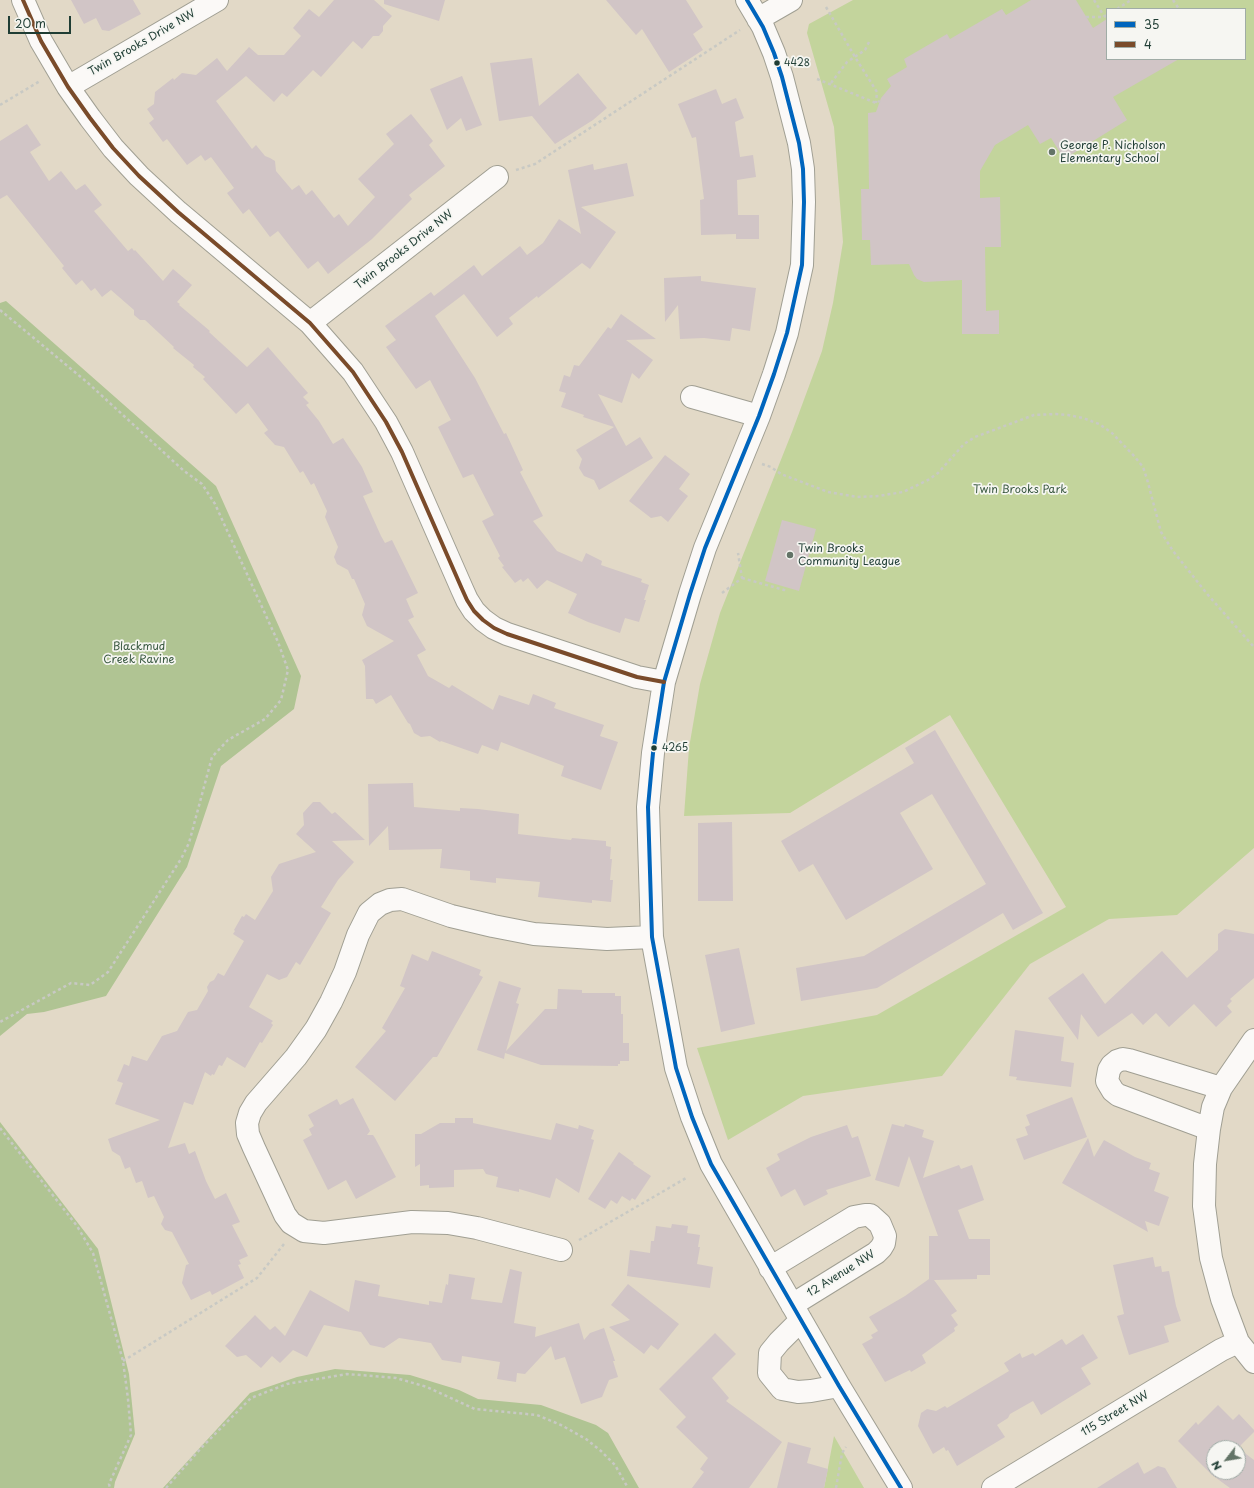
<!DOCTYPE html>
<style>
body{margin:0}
#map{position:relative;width:1254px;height:1488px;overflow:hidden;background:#e2d9c7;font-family:"Playpen Sans",sans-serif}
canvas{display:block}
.legend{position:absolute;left:1106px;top:8px;width:140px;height:52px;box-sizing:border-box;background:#f6f6f2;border:1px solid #a0aca6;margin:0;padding:5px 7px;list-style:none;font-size:12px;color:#1f3d34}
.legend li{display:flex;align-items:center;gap:8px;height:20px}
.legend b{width:20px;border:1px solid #a0aca6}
.north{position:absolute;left:1206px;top:1440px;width:40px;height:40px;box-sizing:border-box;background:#f6f6f2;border:1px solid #a0aca6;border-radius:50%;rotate:239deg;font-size:11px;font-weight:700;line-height:16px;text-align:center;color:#1f3d34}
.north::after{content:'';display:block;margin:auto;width:14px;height:18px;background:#637467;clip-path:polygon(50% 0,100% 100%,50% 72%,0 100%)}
.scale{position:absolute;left:8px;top:16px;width:63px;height:18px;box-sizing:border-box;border:2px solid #1f3d34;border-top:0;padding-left:5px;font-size:12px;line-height:14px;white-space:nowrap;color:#1f3d34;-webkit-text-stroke:3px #f6f6f2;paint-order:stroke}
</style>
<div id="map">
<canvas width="1254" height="1488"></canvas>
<ul class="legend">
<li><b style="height:5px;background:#0065bd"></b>35</li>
<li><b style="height:5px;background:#7a4b2a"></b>4</li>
</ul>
<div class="north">N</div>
<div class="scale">20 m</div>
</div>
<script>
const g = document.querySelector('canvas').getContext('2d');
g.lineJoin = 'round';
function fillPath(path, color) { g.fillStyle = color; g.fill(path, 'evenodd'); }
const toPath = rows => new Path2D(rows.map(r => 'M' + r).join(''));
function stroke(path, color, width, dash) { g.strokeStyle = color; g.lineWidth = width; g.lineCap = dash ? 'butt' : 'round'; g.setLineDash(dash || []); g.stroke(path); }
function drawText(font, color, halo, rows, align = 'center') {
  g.font = font + ' "Playpen Sans",sans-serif'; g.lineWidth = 3.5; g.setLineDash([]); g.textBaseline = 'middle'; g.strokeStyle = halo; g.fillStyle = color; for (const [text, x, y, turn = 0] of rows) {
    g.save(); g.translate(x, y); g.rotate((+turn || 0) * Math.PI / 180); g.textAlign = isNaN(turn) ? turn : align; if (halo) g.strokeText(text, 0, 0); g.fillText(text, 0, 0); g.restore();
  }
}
fillPath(toPath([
 [853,0,1254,0,1254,848,1177,915,1109,919,1030,964,942,1076,803,1096,728,1140,697,1048,877,1015,1066,907,950,715,790,813,684,816,689,748,700,684,720,613,792,432,822,351,833,303,843,242,834,127,807,33,809,24],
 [1107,9,1245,9,1245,59,1107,59],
 [834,1436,864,1488,824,1488]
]), '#c3d49c');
fillPath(toPath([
 [6,301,216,486,301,676,294,709,221,766,187,867,106,996,44,1012,27,1014,0,1036,0,303],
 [0,1122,98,1249,129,1374,135,1434,115,1482,114,1488,0,1488],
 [335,1369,410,1375,459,1390,478,1399,541,1405,596,1425,608,1433,639,1488,163,1488,250,1393,297,1377]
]), '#b0c493');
fillPath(toPath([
 [71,0,133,0,141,14,109,31,102,30,96,18,84,24],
 [334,0,374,0,392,16,383,26,383,31,379,36,373,36,362,49,353,41,321,77,313,70,287,97,282,93,274,102,246,76,216,101,252,149,256,145,265,156,270,158,275,161,276,171,292,190,299,185,306,195,312,190,334,218,339,214,348,226,375,197,358,179,394,144,386,134,411,114,433,141,429,145,445,166,409,195,412,199,372,239,328,274,318,261,308,269,278,231,270,237,249,209,243,214,227,193,234,188,211,157,205,161,201,155,187,165,167,139,163,142,149,123,154,119,147,109,154,104,155,92,173,78,174,80,182,73,196,75,217,58,227,71,249,47,258,55,284,55,301,36,293,28,309,9,319,17],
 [384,0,445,0,439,21,384,4],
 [606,0,686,0,703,27,693,34,703,50,669,72,642,29,636,35],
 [1031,0,1076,0,1093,28,1107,19,1107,59,1179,59,1113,97,1127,120,1064,159,1051,138,1040,144,1028,125,995,145,980,171,980,198,1000,197,1001,247,985,247,986,311,999,310,999,334,962,334,962,280,924,282,917,279,914,275,909,264,871,265,870,240,862,240,861,189,869,189,868,113,876,112,881,98,891,86,887,79,907,67,904,59,947,34,950,39,1002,9,1006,15],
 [532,58,539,106,578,73,607,108,593,120,555,144,532,116,499,121,490,63],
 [462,76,482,125,466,131,461,118,447,130,430,89],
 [716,89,722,104,736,98,744,118,735,122,740,157,753,155,756,177,737,180,738,215,759,215,759,239,736,239,736,234,701,235,700,200,704,199,696,137,692,138,678,104],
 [27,124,41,145,30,152,49,181,61,171,76,190,85,184,102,205,94,211,128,251,132,248,134,251,135,250,163,281,173,269,192,285,177,302,180,304,179,305,210,331,209,332,247,367,268,347,308,393,303,397,309,403,306,405,319,421,333,444,343,438,362,467,373,492,363,496,381,536,385,543,392,540,418,593,406,599,414,617,408,620,426,650,417,655,428,676,449,688,452,685,493,710,499,695,529,705,533,694,556,703,554,708,604,725,600,736,618,742,601,790,561,776,564,766,501,742,498,751,482,745,478,754,441,741,440,742,430,736,421,737,414,733,410,724,408,723,391,695,376,704,373,699,366,699,365,666,362,660,394,641,367,626,362,615,365,604,354,579,352,579,348,570,337,564,334,557,338,547,325,517,327,511,314,483,311,485,303,471,300,473,284,447,275,445,264,433,268,430,248,403,236,414,203,379,205,377,193,367,194,365,173,348,174,347,145,320,140,320,134,315,134,310,111,290,102,297,95,288,91,291,82,280,76,285,62,268,64,266,7,195,0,199,0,141],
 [627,163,634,196,581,207,616,232,590,269,582,263,538,298,537,296,509,318,513,324,497,337,464,294,435,316,475,378,504,434,506,433,523,470,520,472,543,516,533,521,557,551,582,562,586,553,602,561,601,565,642,579,641,582,649,585,644,600,646,600,639,622,625,618,620,633,588,622,568,613,577,594,547,580,537,589,528,578,523,582,521,579,515,583,502,567,504,566,498,558,500,556,482,521,494,515,473,474,463,478,438,427,451,420,430,380,416,389,386,347,396,340,385,326,431,292,434,296,474,265,482,276,520,246,527,255,543,243,559,219,581,234,568,170,593,164,594,170],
 [701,276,701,281,756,288,750,331,732,328,730,341,704,338,680,339,678,305,665,322,664,278],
 [621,314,656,339,626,340,653,360,639,379,632,373,622,403,598,394,626,446,640,437,653,458,599,490,594,480,584,476,579,468,582,459,576,450,614,427,583,417,584,415,561,407,566,393,559,391,564,375,570,377,574,365,579,366,608,327,611,329],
 [665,455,690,474,679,489,688,496,668,522,661,516,651,518,629,501],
 [782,520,816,529,799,591,765,581],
 [935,730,1043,913,1013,930,1003,913,877,988,801,1001,796,968,864,956,986,884,932,794,900,813,933,869,846,920,813,864,799,872,781,841,914,763,905,748],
 [413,783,414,807,460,811,460,808,478,809,519,814,518,834,571,840,572,838,606,841,606,846,611,847,610,859,612,859,610,880,613,880,611,902,592,900,592,903,538,897,540,882,496,878,496,883,470,880,470,871,440,868,442,849,389,850,388,826,369,846,368,784],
 [313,802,320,802,332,814,335,812,365,840,332,841,354,862,338,880,321,907,331,913,300,965,296,962,287,977,279,980,267,974,249,1007,273,1021,271,1023,273,1025,262,1043,260,1042,245,1068,227,1057,222,1066,219,1065,214,1075,212,1074,211,1076,205,1072,193,1105,184,1102,168,1148,185,1143,189,1154,195,1151,206,1181,215,1199,226,1193,240,1222,232,1225,248,1256,239,1260,241,1264,238,1265,244,1278,212,1295,210,1291,191,1300,182,1283,186,1265,189,1264,172,1232,165,1230,161,1224,164,1217,154,1196,148,1198,142,1181,136,1183,130,1167,125,1169,120,1156,112,1151,108,1139,160,1120,115,1104,123,1083,117,1081,124,1064,129,1066,132,1056,147,1061,162,1036,177,1031,188,1012,197,1010,208,991,207,987,210,982,214,980,218,973,224,976,244,941,233,934,235,931,234,930,242,916,244,917,246,914,255,920,273,891,271,877,279,864,316,852,296,834,304,825,303,813],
 [732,822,733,901,698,901,698,823],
 [1225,929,1254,934,1254,978,1230,999,1232,1001,1227,1006,1232,1012,1216,1027,1194,1004,1169,1027,1156,1013,1143,1025,1132,1013,1098,1037,1081,1014,1078,1040,1048,998,1083,973,1105,1004,1162,951,1187,978,1218,950,1218,934],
 [739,948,755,1024,721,1032,705,955],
 [432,951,481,970,479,975,483,977,437,1057,433,1057,395,1101,355,1067,386,1031,382,1028,405,988,400,986,412,954,428,961],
 [499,981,521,988,516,1003,519,1004,506,1051,545,1009,557,1009,558,989,582,990,582,993,615,993,615,996,621,996,621,1014,623,1014,623,1043,629,1043,629,1061,620,1061,620,1064,618,1064,618,1066,541,1065,505,1053,504,1059,477,1050],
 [1015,1030,1064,1037,1061,1061,1074,1063,1071,1087,1016,1080,1017,1077,1009,1076],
 [1072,1097,1087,1137,1024,1160,1016,1139,1028,1135,1025,1127,1030,1125,1026,1115],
 [353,1098,370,1131,367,1135,373,1135,375,1138,396,1177,356,1199,346,1180,328,1190,303,1140,312,1135,309,1129,314,1126,308,1115,337,1099,340,1105],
 [455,1118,473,1118,473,1123,551,1140,556,1123,578,1129,579,1125,594,1130,591,1139,594,1140,579,1193,556,1178,550,1198,519,1189,519,1192,496,1187,498,1177,486,1174,483,1169,454,1170,454,1187,429,1188,429,1185,420,1186,420,1164,415,1167,415,1134,421,1134,440,1123,455,1123],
 [892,1124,904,1127,905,1124,924,1130,922,1137,934,1141,923,1178,959,1165,961,1169,972,1165,984,1200,958,1210,969,1239,990,1239,990,1275,977,1275,977,1279,934,1280,957,1311,951,1315,958,1325,954,1328,955,1331,922,1355,926,1363,911,1372,910,1370,885,1382,862,1344,873,1338,871,1335,878,1331,869,1317,905,1296,929,1279,929,1236,938,1236,909,1156,899,1187,875,1180],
 [847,1125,852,1138,858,1136,871,1176,826,1190,828,1194,804,1206,795,1189,781,1197,766,1168,780,1160,777,1154,811,1137],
 [1088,1138,1094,1157,1104,1140,1135,1157,1151,1163,1149,1169,1160,1173,1154,1191,1169,1197,1159,1226,1145,1221,1148,1232,1062,1183],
 [619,1152,634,1163,633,1164,651,1176,635,1200,632,1198,630,1201,622,1196,617,1204,611,1200,605,1209,588,1199],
 [672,1224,688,1226,687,1233,700,1235,698,1247,700,1247,697,1264,713,1267,710,1288,627,1276,630,1250,650,1253,651,1241,654,1241,656,1226,671,1228],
 [1153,1257,1155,1267,1161,1266,1162,1272,1169,1271,1176,1306,1181,1321,1164,1326,1169,1342,1129,1355,1117,1316,1124,1314,1113,1265],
 [510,1269,522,1272,514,1323,536,1327,535,1337,579,1323,584,1340,590,1333,604,1328,615,1361,613,1361,618,1377,609,1380,602,1397,581,1404,565,1357,555,1360,551,1346,525,1374,517,1373,516,1382,497,1379,500,1362,462,1356,461,1363,442,1360,431,1343,399,1338,384,1348,370,1345,361,1332,324,1325,307,1357,293,1350,280,1363,272,1356,261,1368,246,1355,237,1357,225,1346,255,1315,270,1330,275,1326,285,1336,310,1290,349,1312,355,1280,380,1285,378,1296,429,1305,429,1301,442,1303,446,1284,448,1285,449,1274,475,1278,471,1299,502,1303],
 [628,1284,679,1324,658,1350,651,1345,644,1354,609,1327,630,1320,611,1305],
 [715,1333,736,1354,712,1378,729,1398,726,1401,782,1442,749,1488,692,1488,704,1472,700,1469,708,1458,676,1427,686,1417,659,1389],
 [1083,1334,1098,1358,1081,1368,1091,1384,1041,1415,1033,1401,1010,1414,1008,1418,997,1425,1005,1437,957,1466,948,1450,946,1451,944,1447,933,1454,918,1426,921,1413,927,1409,936,1411,945,1406,947,1408,1009,1371,1004,1363,1020,1353,1022,1358,1033,1353,1035,1356,1062,1339,1066,1345],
 [1218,1405,1233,1420,1239,1414,1254,1430,1254,1432,1238,1448,1254,1460,1254,1488,1230,1488,1212,1475,1178,1441,1196,1422,1198,1425],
 [1214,1448,1238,1448,1238,1472,1214,1472],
 [788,1442,811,1448,807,1463,828,1469,824,1488,777,1488],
 [1138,1462,1144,1474,1158,1466,1165,1468,1177,1488,1097,1488]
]), '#d1c5c6');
const minor = toPath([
 [23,0,41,41,68,87,90,118,113,148,139,176,178,212,310,323,353,372,386,422,402,452,462,589,467,600,474,611,483,620,494,628,507,634,637,677,664,682],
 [747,0,763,27,774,53,782,77,799,143,803,169,804,202,802,265,787,333,774,374,759,416,705,548,690,594,664,682,653,753,648,807,652,937,676,1068,692,1117,711,1164,839,1386,901,1488],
 [758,19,791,0],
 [68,87,217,0],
 [310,323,497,177],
 [692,397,759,416],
 [1254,1040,1221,1088,1213,1107,1209,1129,1205,1164,1204,1206,1211,1258,1222,1299,1238,1342,1254,1362],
 [1209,1129,1118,1095,1113,1091,1107,1081,1109,1070,1112,1065,1117,1061,1123,1059,1129,1060,1221,1088],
 [561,1250,477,1228,448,1223,412,1222,324,1233,304,1231,291,1223,285,1215,254,1148,248,1134,247,1123,250,1113,256,1103,296,1057,316,1029,331,1002,345,972,358,935,369,913,380,904,390,900,402,899,451,916,493,926,534,934,607,939,652,937],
 [770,1268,854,1217,865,1215,870,1215,880,1224,885,1236,884,1243,881,1248,876,1253,792,1305],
 [801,1320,779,1342,770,1353,769,1373,782,1389,798,1392,811,1391,839,1386],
 [993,1488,1221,1350,1238,1342]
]);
stroke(minor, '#a09f93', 24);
stroke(toPath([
 [1094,0,1104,16],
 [1173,0,1179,9],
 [826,7,855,57,877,92,876,103],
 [1117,9,1131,0],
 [1086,17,1104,17,1107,15],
 [817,79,876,103,880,101],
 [831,83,847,62,865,50,869,42],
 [0,105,40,81],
 [516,170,535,164,740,30],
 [0,310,88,383,184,471,202,484,215,504,278,642,288,670,281,700,265,719,228,740,212,757,189,843,181,859,108,972,90,985,71,983,0,1022],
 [762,464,771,467,781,474,828,492,857,497,879,496,903,492,928,480,938,473,964,444,975,437,1034,415,1056,414,1068,415,1083,418,1099,424,1112,433,1135,457,1143,467,1147,479,1161,532,1173,551,1208,595,1254,647],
 [742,578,784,590,785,587],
 [722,593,742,578,738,553],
 [0,1128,77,1226,93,1253,123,1361,128,1399,131,1435,109,1484,110,1488],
 [579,1240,688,1177],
 [123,1361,257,1278,284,1244],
 [166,1488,202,1447,251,1398,287,1384,347,1374,396,1378,427,1387,475,1409,537,1415,561,1425,586,1439,601,1451,615,1465,628,1488],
 [836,1488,842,1453,846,1447]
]), '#c8c9c4', 2.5, [3, 3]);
stroke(minor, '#fbf9f7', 22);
stroke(toPath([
 [747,0,763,27,774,53,782,77,799,143,803,169,804,202,802,265,787,333,774,374,759,416,705,548,690,594,664,682,653,753,648,807,652,937,676,1068,692,1117,711,1164,839,1386,901,1488]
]), '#0065bd', 4);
stroke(toPath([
 [23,0,41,41,68,87,90,118,113,148,139,176,178,212,310,323,353,372,386,422,402,452,462,589,467,600,474,611,483,620,494,628,507,634,637,677,664,682]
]), '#7a4b2a', 4);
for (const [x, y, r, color] of [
 [777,63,3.5,"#1f3d34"],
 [1052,152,4,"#637467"],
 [790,555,4,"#637467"],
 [654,748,3.5,"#1f3d34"]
]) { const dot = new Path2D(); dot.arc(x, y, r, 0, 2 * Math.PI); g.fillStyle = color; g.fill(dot); stroke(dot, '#f6f6f2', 1.5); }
drawText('10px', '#1f3d34', '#f6f6f2', [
 ["4428",784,63],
 ["4265",662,748]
], 'left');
drawText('11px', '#1f3d34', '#f6f6f2', [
 ["Twin Brooks Drive NW",142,43,-30],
 ["Twin Brooks Drive NW",404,250,-38],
 ["12 Avenue NW",841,1274,-32],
 ["115 Street NW",1115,1414,-31]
]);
drawText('11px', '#1f3d34', '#f6f6f2', [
 ["George P. Nicholson",1060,146],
 ["Elementary School",1060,159],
 ["Twin Brooks",798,549],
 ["Community League",798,562]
], 'left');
drawText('11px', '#3b5a42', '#f6f6f2', [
 ["Twin Brooks Park",1020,490],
 ["Blackmud",139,647],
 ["Creek Ravine",139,660]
]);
</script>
